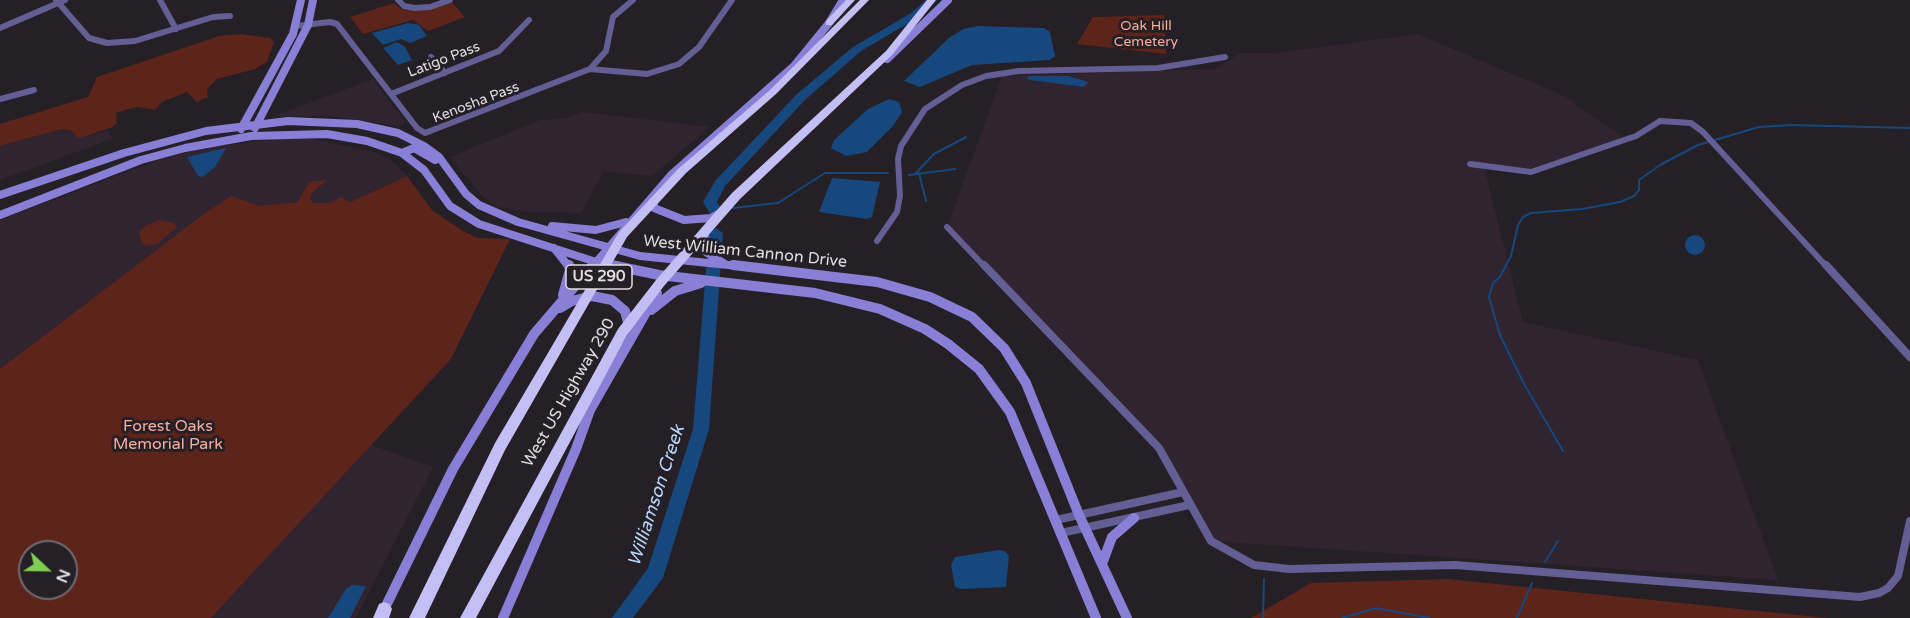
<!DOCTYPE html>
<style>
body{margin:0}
#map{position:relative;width:1910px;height:618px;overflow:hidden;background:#251f26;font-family:"Varela Round",sans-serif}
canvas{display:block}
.north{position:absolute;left:18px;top:540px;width:60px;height:60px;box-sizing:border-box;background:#251f26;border:2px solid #706b71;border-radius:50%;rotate:112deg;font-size:16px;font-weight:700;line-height:24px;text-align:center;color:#e1dce2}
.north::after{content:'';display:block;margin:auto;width:21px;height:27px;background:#7fd052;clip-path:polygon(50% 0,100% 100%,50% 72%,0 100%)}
</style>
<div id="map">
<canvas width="1910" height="618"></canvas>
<div class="north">N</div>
</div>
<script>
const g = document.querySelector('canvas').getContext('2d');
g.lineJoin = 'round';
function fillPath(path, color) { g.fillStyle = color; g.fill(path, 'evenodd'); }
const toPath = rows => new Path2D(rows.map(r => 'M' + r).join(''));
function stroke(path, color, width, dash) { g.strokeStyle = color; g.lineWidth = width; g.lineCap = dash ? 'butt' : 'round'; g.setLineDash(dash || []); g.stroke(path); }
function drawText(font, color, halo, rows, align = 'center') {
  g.font = font + ' "Varela Round",sans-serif'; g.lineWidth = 6; g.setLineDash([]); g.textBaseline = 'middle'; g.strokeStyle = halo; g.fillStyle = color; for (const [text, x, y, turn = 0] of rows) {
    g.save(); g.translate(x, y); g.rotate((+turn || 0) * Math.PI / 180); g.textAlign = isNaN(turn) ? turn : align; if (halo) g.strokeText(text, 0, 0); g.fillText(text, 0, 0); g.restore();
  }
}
fillPath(toPath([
 [1418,34,1564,96,1626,139,1528,172,1484,167,1523,322,1698,360,1778,580,1211,541,1168,463,947,227,1002,76,1216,69,1240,53,1276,53],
 [373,79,405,121,402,126,329,116,274,116],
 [583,112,710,127,652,176,604,172,581,213,527,212,497,207,484,198,450,157,540,120,567,118],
 [62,129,71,130,83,137,108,130,112,139,0,180,0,146],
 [284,138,313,139,377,153,395,163,407,176,298,225,201,216,0,369,0,220,163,158,205,148],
 [371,445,433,467,356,618,211,618]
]), '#2f2430');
fillPath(toPath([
 [452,2,465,17,428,31,413,20,363,34,350,17,394,3,401,9,415,11],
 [1164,15,1166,54,1077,44,1093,17],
 [241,34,270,38,274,42,267,62,255,69,217,79,207,89,208,97,197,102,187,92,162,102,155,110,138,107,125,110,116,113,117,123,113,127,83,137,78,138,71,130,62,129,0,146,0,124,88,97,97,77,219,36],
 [407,176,432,210,463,231,478,238,510,239,451,359,211,618,0,618,0,369,201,216,231,196,260,206,298,202,309,182,327,180,312,193,310,198,313,203,330,203,341,197,350,202],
 [30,552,66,552,66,588,30,588],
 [159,220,174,223,177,227,157,244,147,246,142,244,139,232,147,225],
 [1448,579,1827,618,1251,618,1311,583]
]), '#5c241a');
fillPath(toPath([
 [408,23,419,25,427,36,410,43,401,39,383,45,372,33],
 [978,26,1044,28,1050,32,1055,56,1050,60,972,65,920,87,904,81,949,38,963,29],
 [397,42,405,47,412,60,398,65,383,48],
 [1029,76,1068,76,1088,82,1084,87,1077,86,1030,80,1027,78],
 [889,99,899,102,902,112,893,126,867,152,846,156,831,148,834,140,868,109],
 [226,148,215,167,203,177,198,176,187,157],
 [832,178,880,182,872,217,866,219,819,212],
 '1685 245a10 10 0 1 1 20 0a10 10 0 1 1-20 0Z',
 [999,550,1005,551,1009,556,1006,587,961,589,955,587,951,565,955,557],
 [352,585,366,586,350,618,328,618,346,589]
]), '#16487d');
stroke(toPath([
 [919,173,926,201],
 [915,174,934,154,966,137],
 [909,175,955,169],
 [733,208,778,203,825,173,888,173],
 [1563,451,1523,382,1500,335,1489,297,1493,283,1500,277,1511,256,1518,225,1523,217,1531,213,1582,209,1620,202,1634,196,1639,190,1639,180,1660,165,1698,145,1759,127,1791,125,1910,128],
 [1545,562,1558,541],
 [1263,618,1264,579],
 [1342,618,1376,608,1430,618],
 [1517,618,1532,583]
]), '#16487d', 2);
fillPath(toPath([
 [926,0,937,0,919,17,861,51,805,100,725,186,717,202,723,212,721,215,711,215,703,202,715,181,797,94,853,47,911,13,926,0],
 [716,228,723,233,709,429,663,578,633,618,612,618,648,568,693,429,709,233,716,228]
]), '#16487d');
stroke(toPath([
 [56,0,89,38,107,43,135,41,213,17,230,16],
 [160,0,176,29],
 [398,0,404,6,415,8,430,7,450,0],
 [296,26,330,22,337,24,417,128,425,133,590,69,606,51,613,17,633,0],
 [0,28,65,0],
 [431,57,445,73],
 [590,69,647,74,679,64,699,47,732,0],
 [391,94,499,51,529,20],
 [0,99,34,90],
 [1470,164,1531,172,1636,136,1660,121,1691,123,1703,132,1827,267],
 [947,227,985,267],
 [877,241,897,212,900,196,898,159,901,146,925,109,962,85,986,76,1019,71,1158,68,1225,57]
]), '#635e94', 6);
stroke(toPath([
 [984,265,1159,448,1211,541,1254,565,1289,569,1455,565,1860,597,1879,593,1888,588,1898,576,1910,521],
 [1826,265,1910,357],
 [1056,520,1183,492],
 [1061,533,1189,505]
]), '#635e94', 8);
stroke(toPath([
 [887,59,948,0],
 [255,128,308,25,313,0],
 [241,129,293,34,301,0],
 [402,153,414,148,435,160],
 [0,195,124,153,206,131,288,121,357,124,398,133,424,146,439,157,466,194,479,205,518,222,640,256,748,267],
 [654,197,654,208,684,220,711,218,720,213],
 [0,215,141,160,185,148,251,136,327,134,367,141,402,153,424,170,450,206,479,224,596,262,619,267],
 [552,226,596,230,626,222],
 [705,236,703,245,706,252,725,264],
 [554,248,569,267],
 [592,267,671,175,794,66,829,23,843,0]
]), '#897fd6', 8);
stroke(toPath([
 [611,265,659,275,815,293,880,309,925,329,948,344,979,369,1010,412,1096,618],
 [733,265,877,282,930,297,972,317,1004,348,1026,383,1079,515,1127,618],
 [563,295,570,270,569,265],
 [560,308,572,301,592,296,612,300,625,311,629,326],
 [651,310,675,291,701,283],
 [1102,564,1112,537,1134,518],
 [380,618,453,469,534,334,593,265],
 [503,618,576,449,590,410,657,293]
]), '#897fd6', 10);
fillPath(toPath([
 [846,0,855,0,832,25,826,25,826,21,846,0],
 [860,0,869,0,776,94,686,173,627,237,505,450,425,618,409,618,495,443,619,232,678,169,770,90,860,0],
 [927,0,936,0,892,55,740,199,664,286,627,335,476,618,460,618,618,329,656,280,732,193,886,51,927,0],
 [384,602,389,604,392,609,389,618,373,618,379,604,384,602]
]), '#c3bff5');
drawText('14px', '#fbad9d', '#251f26', [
 ["Oak Hill",1146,26],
 ["Cemetery",1146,42]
]);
drawText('14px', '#e1dce2', '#251f26', [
 ["Latigo Pass",444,60,-21],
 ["Kenosha Pass",476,103,-21]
]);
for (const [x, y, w] of [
 [599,277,66]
]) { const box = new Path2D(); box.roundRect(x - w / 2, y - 12, w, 24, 4.5); g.fillStyle = '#251f26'; g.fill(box); stroke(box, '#e1dce2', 1.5); }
drawText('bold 15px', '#e1dce2', null, [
 ["US 290",599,277]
]);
drawText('16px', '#e1dce2', '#251f26', [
 ["West William Cannon Drive",745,252,6],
 ["West US Highway 290",569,393,-60]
]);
drawText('16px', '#fbad9d', '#251f26', [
 ["Forest Oaks",168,427],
 ["Memorial Park",168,445]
]);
drawText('italic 18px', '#b8d8fe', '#251f26', [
 ["Williamson Creek",657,496,-72]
]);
</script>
